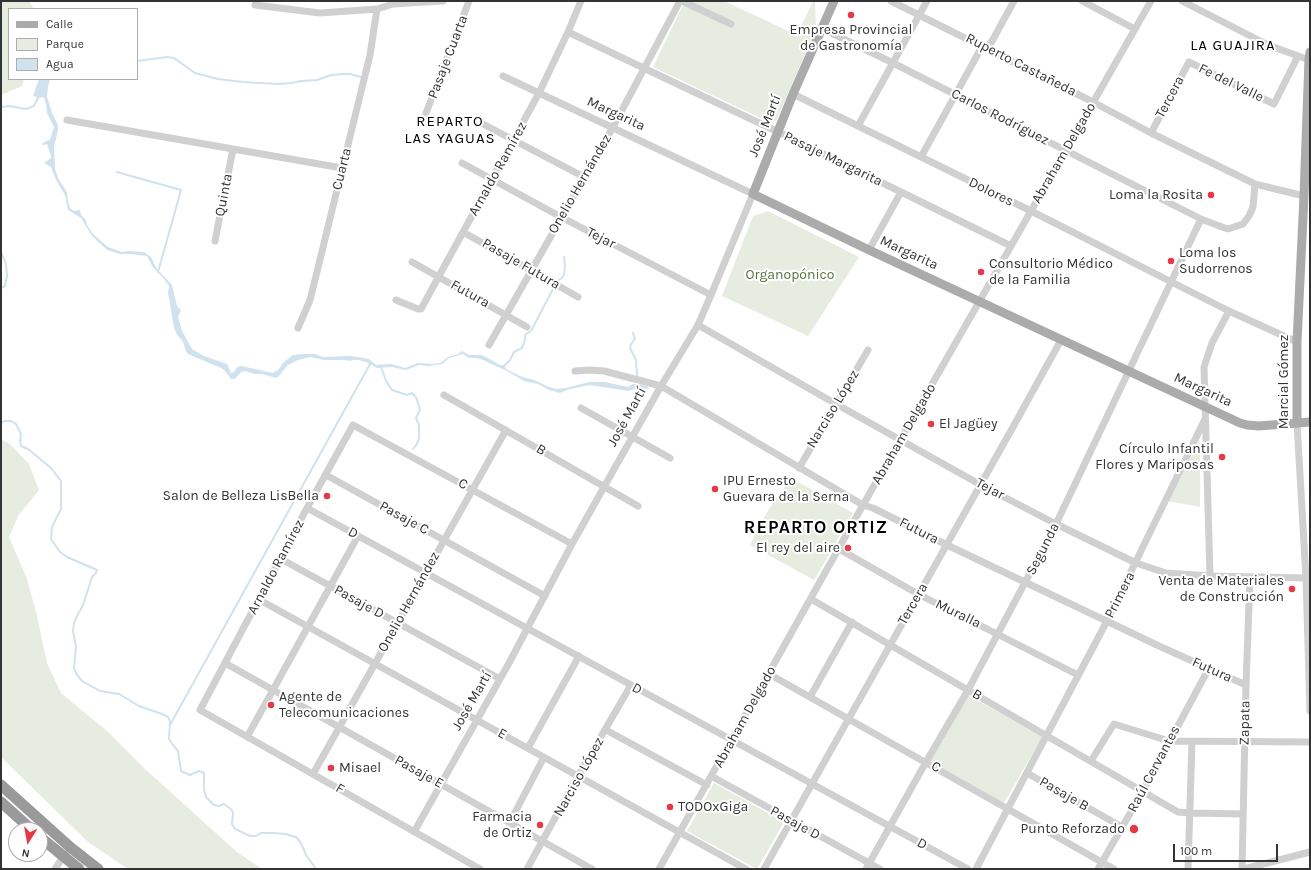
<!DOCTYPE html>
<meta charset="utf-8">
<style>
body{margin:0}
#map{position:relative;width:1311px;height:870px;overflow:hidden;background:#fff;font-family:Karla,sans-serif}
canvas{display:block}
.frame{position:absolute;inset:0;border:2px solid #333;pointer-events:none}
.legend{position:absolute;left:8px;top:8px;width:130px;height:72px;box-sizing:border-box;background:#fff;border:1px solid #adadad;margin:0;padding:5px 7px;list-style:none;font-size:12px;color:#333}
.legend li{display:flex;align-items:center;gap:8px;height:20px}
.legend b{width:20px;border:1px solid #adadad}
.north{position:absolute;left:8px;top:822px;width:40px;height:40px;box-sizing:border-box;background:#fff;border:1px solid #adadad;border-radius:50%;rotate:191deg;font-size:11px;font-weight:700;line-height:16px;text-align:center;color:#333}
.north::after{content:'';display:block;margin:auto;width:14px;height:18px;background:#e63946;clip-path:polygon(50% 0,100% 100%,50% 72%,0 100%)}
.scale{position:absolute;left:1173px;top:844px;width:105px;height:18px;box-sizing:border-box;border:2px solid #333;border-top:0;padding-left:5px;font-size:12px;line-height:14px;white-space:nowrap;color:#333;-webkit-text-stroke:3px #fff;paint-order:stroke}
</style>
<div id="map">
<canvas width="1311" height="870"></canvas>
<div class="frame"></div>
<ul class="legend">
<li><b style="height:5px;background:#ababab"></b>Calle</li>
<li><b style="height:11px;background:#e6ecdf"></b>Parque</li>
<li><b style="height:11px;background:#cfe2ee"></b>Agua</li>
</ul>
<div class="north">N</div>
<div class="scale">100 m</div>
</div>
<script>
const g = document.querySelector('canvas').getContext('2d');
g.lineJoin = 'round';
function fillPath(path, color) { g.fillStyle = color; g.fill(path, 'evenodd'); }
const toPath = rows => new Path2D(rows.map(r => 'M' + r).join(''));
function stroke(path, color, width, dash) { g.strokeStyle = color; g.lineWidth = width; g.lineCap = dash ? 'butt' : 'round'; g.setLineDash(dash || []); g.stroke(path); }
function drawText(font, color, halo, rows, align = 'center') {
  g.font = font + ' Karla,sans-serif'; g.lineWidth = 4; g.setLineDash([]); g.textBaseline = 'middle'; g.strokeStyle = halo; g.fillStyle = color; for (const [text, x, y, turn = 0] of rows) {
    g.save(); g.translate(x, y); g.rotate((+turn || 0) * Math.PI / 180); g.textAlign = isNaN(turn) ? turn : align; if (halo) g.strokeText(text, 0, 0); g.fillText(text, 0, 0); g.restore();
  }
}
fillPath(toPath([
 [1,1,31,1,30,3,34,9,9,9,9,79,24,79,22,86,1,95],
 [685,1,724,1,797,35,813,1,815,1,816,29,776,121,769,122,653,67],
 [768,211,859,257,808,336,722,296,753,216],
 [1,439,10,444,29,464,39,490,18,516,9,537,27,579,36,612,47,663,61,693,107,731,145,769,237,852,262,869,128,869,88,842,1,757],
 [1200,439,1200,507,1168,501],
 [791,478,853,513,814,580,750,545,769,509],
 [968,695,1042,737,1004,803,930,761],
 [714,783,784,822,757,869,687,831]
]), '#e6ecdf');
fillPath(toPath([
 [39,79,50,79,48,86,47,97,52,113,58,125,58,130,54,147,55,169,59,180,67,192,68,202,70,208,74,211,80,210,81,215,86,220,87,225,93,234,108,247,122,252,128,251,144,252,151,257,157,269,172,285,177,306,181,310,178,317,182,331,192,349,204,356,227,364,231,373,234,372,237,367,241,366,273,373,278,370,284,362,293,355,302,354,315,354,323,357,349,356,364,358,369,359,376,365,391,364,405,368,418,363,433,364,440,363,448,357,458,354,462,351,469,355,482,355,500,365,503,365,506,369,522,377,534,380,549,387,556,389,566,388,589,382,605,382,628,387,633,384,636,384,647,386,649,389,639,388,628,391,590,385,570,389,560,393,549,390,538,384,524,381,507,371,483,360,477,358,469,358,463,354,449,358,442,364,429,366,419,365,406,370,392,367,377,368,366,362,359,360,353,360,350,361,345,360,324,360,310,357,298,360,288,365,279,376,276,378,262,374,254,374,245,371,241,372,235,379,231,379,224,370,221,368,188,354,186,351,183,342,176,333,174,327,168,293,169,286,164,279,152,266,147,256,130,254,120,254,107,250,92,236,81,218,68,210,65,195,56,180,51,167,44,163,51,158,51,156,47,144,43,145,42,144,46,141,50,140,54,127,47,113,46,104,44,98,43,97,39,98,33,96]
]), '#cfe2ee');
stroke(toPath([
 [137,61,167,57,174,58,195,73,218,79,243,82,279,84,292,83,301,81,317,80,331,75,343,74,350,74,361,77],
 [1,107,10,106,25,109,29,108,34,106,39,96],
 [117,172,181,190,158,272],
 [1,252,6,264,7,276,5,286,1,288],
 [555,282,562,278,564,275,565,266,564,257],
 [633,333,635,339,631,344,630,348,636,360,637,376],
 [381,367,386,381,392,390,407,395,412,393,416,397,418,403,420,410,416,418,419,425,419,438,417,444,413,449],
 [503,367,510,360,514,352,522,348,525,340,525,335,531,331,553,289,554,286],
 [1,423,4,421,11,421,16,424,21,434,20,441,21,446,28,449,51,468,61,481,61,509,52,527,51,539,60,552,67,557,97,570,96,573,92,577,83,605,76,618,74,623,73,631,76,647,74,668,77,675,82,681,100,691,119,694,139,706,162,714,168,717,170,721,169,739,173,745,178,751,181,771,190,775,199,771,204,773,204,789,206,797,214,805,219,806,224,804,232,810,233,814,232,824,235,829,250,836,256,836,261,833,273,833,285,834,296,837,301,843,306,855,316,869],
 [170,725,370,364]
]), '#cfe2ee', 2);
stroke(toPath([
 [682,1,731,24],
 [891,1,1093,102,1151,133,1255,184,1304,196],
 [1082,1,1135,29],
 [1182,1,1268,45,1309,60],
 [255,5,320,13,377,9,393,4,443,1],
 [821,28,893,63,1201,219,1222,227,1228,229,1243,224,1249,216,1253,207,1255,184],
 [568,32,795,140,1011,246],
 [793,94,1031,211,1229,311,1297,342],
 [426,113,469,1],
 [67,120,342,168],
 [483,124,584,177],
 [858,126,927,1],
 [1151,133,1189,62,1274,104,1298,56],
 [921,157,979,52,991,43,1014,1],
 [462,163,561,217,711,295],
 [463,232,578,297],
 [215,241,233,149],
 [869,250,901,192],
 [412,262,527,327],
 [396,300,418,309,421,309,539,93,568,32,581,1],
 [698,325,836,404,981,485,1056,524,1136,563,1166,573,1210,576,1306,578],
 [298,328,310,300,314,284,370,55,377,9],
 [489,345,613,127,680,1],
 [575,371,590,370,604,371,661,386,863,505,873,508,947,545,1159,646,1246,685],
 [444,395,638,506],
 [581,408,670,458],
 [1297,423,1306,578,1310,711],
 [799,468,868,350],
 [326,475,545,596],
 [307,508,968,869],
 [839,549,918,594,1078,675],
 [281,559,500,679],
 [1210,576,1204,367,1212,343,1229,311],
 [258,599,746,869],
 [811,599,1178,812,1191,813,1243,814],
 [225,663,592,869],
 [769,674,1114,869],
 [810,697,852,622],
 [606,730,707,785],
 [247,737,358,536],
 [528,748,579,656],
 [1091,761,1114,724,1169,741,1310,742],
 [1027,773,1122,827],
 [313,774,506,430],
 [711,776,880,869],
 [510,822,544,757],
 [414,832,509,663,572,544,604,487,661,386,698,325,711,295,753,194,503,76],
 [55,869,65,854],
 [480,869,200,710,307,508,353,425,572,544],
 [527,869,578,776,631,685],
 [659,869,863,505,1151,1],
 [764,869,1013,427,1061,340],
 [866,869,926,762,968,690,1056,524,1201,219],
 [976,869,1107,621,1205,419],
 [1098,869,1143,791,1209,668],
 [1188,869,1192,741],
 [1242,869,1246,685,1250,577],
 [1244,869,1310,852]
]), '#d0d0d0', 7);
stroke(toPath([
 [834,1,793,94,753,194,869,250,1240,423,1247,425,1259,426,1310,422],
 [1297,423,1297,342,1304,196,1309,60,1310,52]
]), '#ababab', 9);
stroke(toPath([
 [1,785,70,847,98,869],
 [1,802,32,830],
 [40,837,79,869]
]), '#9a9a9a', 11);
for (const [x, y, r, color] of [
 [851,15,4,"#e63946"],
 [1211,195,4,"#e63946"],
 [1171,261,4,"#e63946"],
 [981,272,4,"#e63946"],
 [931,424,4,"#e63946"],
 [1222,457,4,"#e63946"],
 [715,489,4,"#e63946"],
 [327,496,4,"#e63946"],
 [848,548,4,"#e63946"],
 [1292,589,4,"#e63946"],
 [271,705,4,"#e63946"],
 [331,768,4,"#e63946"],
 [670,807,4,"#e63946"],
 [540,825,4,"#e63946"],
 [1134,829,5,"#e63946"]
]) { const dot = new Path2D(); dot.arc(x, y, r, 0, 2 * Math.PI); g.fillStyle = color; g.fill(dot); stroke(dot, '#fff', 1.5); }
drawText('14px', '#333', '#fff', [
 ["Empresa Provincial",851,30,"center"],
 ["de Gastronomía",851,46,"center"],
 ["Loma la Rosita",1203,195],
 ["Loma los",1179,253,"left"],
 ["Sudorrenos",1179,269,"left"],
 ["Consultorio Médico",989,264,"left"],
 ["de la Familia",989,280,"left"],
 ["El Jagüey",939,424,"left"],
 ["Círculo Infantil",1214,449],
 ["Flores y Mariposas",1214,465],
 ["IPU Ernesto",723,481,"left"],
 ["Guevara de la Serna",723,497,"left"],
 ["Salon de Belleza LisBella",319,496],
 ["El rey del aire",840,548],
 ["Venta de Materiales",1284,581],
 ["de Construcción",1284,597],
 ["Agente de",279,697,"left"],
 ["Telecomunicaciones",279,713,"left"],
 ["Misael",339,768,"left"],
 ["TODOxGiga",678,807,"left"],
 ["Farmacia",532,817],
 ["de Ortiz",532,833],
 ["Punto Reforzado",1125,829]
], 'right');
drawText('14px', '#333', '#fff', [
 ["Pasaje Cuarta",448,57,-69],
 ["Ruperto Castañeda",1021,65,27],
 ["Fe del Valle",1231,83,26],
 ["Tercera",1170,97,-62],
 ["Margarita",616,114,25],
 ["Carlos Rodríguez",1000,117,27],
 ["José Martí",765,126,-68],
 ["Abraham Delgado",1064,153,-60],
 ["Pasaje Margarita",833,159,26],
 ["Cuarta",342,169,-76],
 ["Arnaldo Ramírez",498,169,-61],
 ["Onelio Hernández",580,184,-60],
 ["Dolores",991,192,26],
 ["Quinta",224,195,-79],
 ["Tejar",601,238,27],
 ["Margarita",909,253,25],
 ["Pasaje Futura",521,264,30],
 ["Futura",470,294,29],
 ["Marcial Gómez",1284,382,-90],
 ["Margarita",1203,390,25],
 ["Narciso López",833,409,-59],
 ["José Martí",627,417,-61],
 ["Abraham Delgado",904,434,-60],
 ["B",541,450,30],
 ["C",463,484,29],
 ["Tejar",990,489,28],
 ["Pasaje C",404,518,29],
 ["Futura",919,531,27],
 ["D",353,533,29],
 ["Segunda",1043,549,-63],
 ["Arnaldo Ramírez",276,567,-62],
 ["Primera",1120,595,-63],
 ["Pasaje D",359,602,29],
 ["Onelio Hernández",409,602,-61],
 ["Tercera",913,604,-60],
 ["Muralla",958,614,26],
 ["Futura",1212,670,24],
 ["D",637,689,28],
 ["B",977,695,30],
 ["José Martí",472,701,-60],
 ["Abraham Delgado",745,717,-61],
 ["Zapata",1245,723,-89],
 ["E",502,734,29],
 ["C",936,767,29],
 ["Raúl Cervantes",1154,769,-62],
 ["Pasaje E",419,772,29],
 ["Narciso López",579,777,-61],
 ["F",340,789,30],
 ["Pasaje B",1064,794,30],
 ["Pasaje D",795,823,29],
 ["D",922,844,29]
]);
drawText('14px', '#56703f', '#fff', [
 ["Organopónico",790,275]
]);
g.letterSpacing = '1px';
drawText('15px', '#000', '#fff', [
 ["LA GUAJIRA",1233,46],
 ["REPARTO",450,122],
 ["LAS YAGUAS",450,139]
]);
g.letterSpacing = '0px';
g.letterSpacing = '1px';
drawText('bold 18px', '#000', '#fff', [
 ["REPARTO ORTIZ",816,528]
]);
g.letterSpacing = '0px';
</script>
